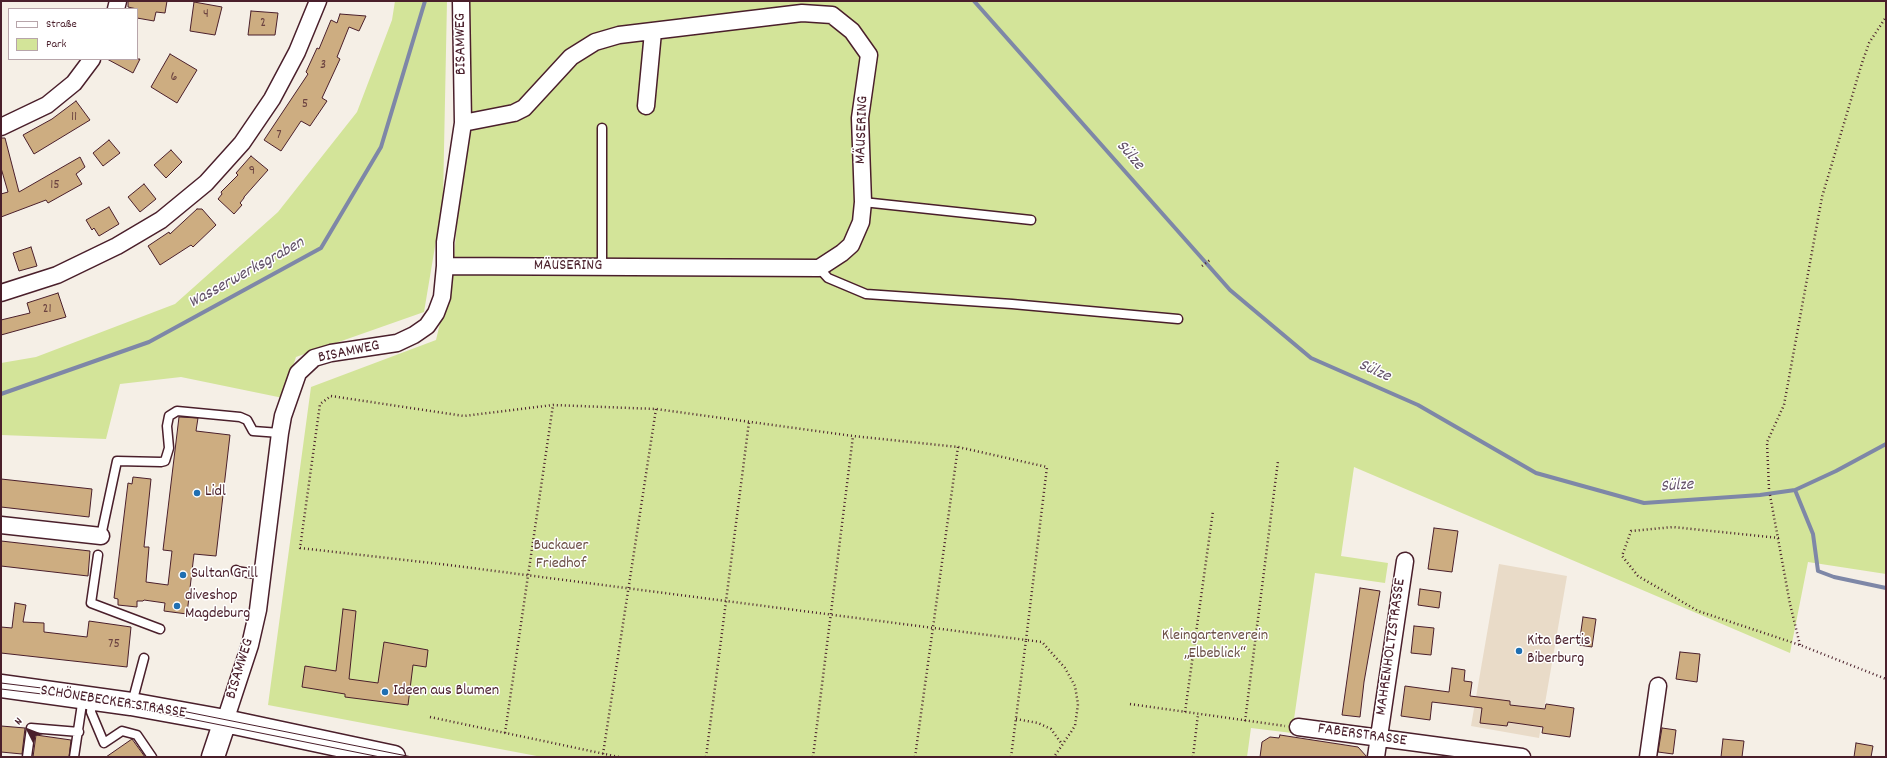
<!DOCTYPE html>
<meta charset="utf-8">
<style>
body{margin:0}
#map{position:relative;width:1887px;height:758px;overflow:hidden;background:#f5efe6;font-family:Dekko,sans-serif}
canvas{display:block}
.frame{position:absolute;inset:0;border:2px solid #4a1f2b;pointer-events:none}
.legend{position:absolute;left:8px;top:8px;width:130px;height:52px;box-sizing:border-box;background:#fff;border:1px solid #b7a5aa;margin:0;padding:5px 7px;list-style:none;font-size:12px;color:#4a1f2b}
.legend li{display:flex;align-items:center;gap:8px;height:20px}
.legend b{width:20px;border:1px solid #b7a5aa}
.north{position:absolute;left:8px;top:710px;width:40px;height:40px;-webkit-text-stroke:3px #fff;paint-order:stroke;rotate:312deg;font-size:11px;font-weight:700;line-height:16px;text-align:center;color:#4a1f2b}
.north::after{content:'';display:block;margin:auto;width:14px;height:18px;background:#4a1f2b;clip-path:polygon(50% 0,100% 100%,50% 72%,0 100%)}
</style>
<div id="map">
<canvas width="1887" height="758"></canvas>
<div class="frame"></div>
<ul class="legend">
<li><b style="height:5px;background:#fff"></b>Straße</li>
<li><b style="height:11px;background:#d3e499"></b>Park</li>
</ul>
<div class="north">N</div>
</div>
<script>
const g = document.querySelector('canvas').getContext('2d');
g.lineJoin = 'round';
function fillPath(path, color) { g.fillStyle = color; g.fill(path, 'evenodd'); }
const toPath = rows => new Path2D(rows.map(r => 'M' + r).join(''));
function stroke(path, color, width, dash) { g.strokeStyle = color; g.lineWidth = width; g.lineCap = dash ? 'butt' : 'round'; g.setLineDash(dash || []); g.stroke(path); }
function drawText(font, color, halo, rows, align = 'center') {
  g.font = font + ' Dekko,sans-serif'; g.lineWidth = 3; g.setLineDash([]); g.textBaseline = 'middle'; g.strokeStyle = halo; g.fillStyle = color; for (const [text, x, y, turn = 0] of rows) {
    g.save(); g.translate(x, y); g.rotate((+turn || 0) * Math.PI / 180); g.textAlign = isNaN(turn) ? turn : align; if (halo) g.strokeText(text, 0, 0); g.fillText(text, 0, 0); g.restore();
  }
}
fillPath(toPath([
 [1499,564,1567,576,1539,738,1471,726]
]), '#e9dbc8');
fillPath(toPath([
 [395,1,447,1,443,199,424,312,296,357,283,398,181,377,120,384,106,439,1,435,1,363,36,357,175,304,278,212,357,112,392,20],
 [467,1,1886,1,1886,574,1808,562,1790,653,1354,467,1341,556,1388,563,1385,583,1315,573,1292,733,1251,728,1247,757,542,757,268,705,311,387,436,340,453,268,469,89]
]), '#d3e499');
stroke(toPath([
 [974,1,1230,290,1311,358,1418,405,1536,473,1644,503,1760,495,1795,490,1836,471,1886,444],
 [1,394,149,342,321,248,381,147,425,1],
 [1795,490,1813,534,1818,571,1834,577,1886,588]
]), '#7e87a7', 4);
const building = toPath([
 [128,1,167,1,165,13,156,12,154,21,137,18,137,9,128,7,128,1],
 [194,2,222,7,215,35,190,31,194,2],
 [251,11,278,13,275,35,248,35,251,11],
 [340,14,366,16,359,31,349,27,337,57,340,59,322,98,327,101,310,126,301,121,281,151,264,140,308,74,306,72,317,48,319,49,331,20,337,23,340,14],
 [170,54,197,70,177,103,151,87,170,54],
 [107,59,140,59,133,73,107,59],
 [76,101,90,120,34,154,23,135,52,119,76,101],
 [1,138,5,138,19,192,80,157,85,167,76,174,82,184,48,203,46,200,1,217,1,194,8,192,1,168,1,138],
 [109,140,120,153,103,166,93,153,109,140],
 [171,150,182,162,166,178,154,165,171,150],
 [251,156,268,170,244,197,244,198,240,203,242,205,234,214,218,199,222,194,221,192,238,175,236,173,251,156],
 [144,184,156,199,140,212,128,197,144,184],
 [109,207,119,224,99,236,94,228,92,230,86,220,109,207],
 [197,209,202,209,216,225,193,247,191,245,160,265,148,246,169,232,170,234,197,209],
 [31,247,37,266,19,271,13,253,31,247],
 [58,293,66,317,1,335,1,320,30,313,27,303,58,293],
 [179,417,198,418,196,431,230,435,216,556,194,554,187,614,164,611,165,603,144,600,143,601,137,601,137,607,118,605,118,599,114,598,128,483,132,484,133,477,151,479,144,547,149,547,146,582,168,585,172,551,163,550,179,417],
 [1,479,92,489,89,517,1,507,1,479],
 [1434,528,1458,531,1452,572,1428,569,1434,528],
 [1,541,90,551,88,576,1,566,1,541],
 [1360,588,1380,591,1364,682,1360,717,1342,715,1360,588],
 [1420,589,1441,592,1439,608,1418,605,1420,589],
 [15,603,26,605,23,622,44,623,44,632,87,637,89,621,131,627,127,667,1,653,1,627,12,628,15,603],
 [343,609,356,611,349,679,378,683,384,642,428,650,426,667,413,665,408,705,345,697,345,694,302,687,305,666,336,671,343,609],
 [1583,617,1596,619,1592,647,1579,645,1583,617],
 [1414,626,1434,628,1431,655,1411,653,1414,626],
 [1680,652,1700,654,1697,682,1676,679,1680,652],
 [1452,668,1465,670,1464,681,1472,682,1470,696,1510,701,1510,705,1545,709,1546,704,1574,708,1570,737,1542,733,1543,727,1508,722,1507,726,1480,723,1482,708,1432,702,1430,720,1401,716,1405,686,1449,692,1452,668],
 [1,726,25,728,22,754,1,752,1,726],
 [1662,728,1676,730,1673,754,1658,752,1662,728],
 [36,735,71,740,69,757,33,757,36,735],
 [1280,735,1358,747,1367,757,1260,757,1262,742,1270,737,1279,738,1280,735],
 [132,739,145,757,106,757,132,739],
 [1723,739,1744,741,1742,757,1721,757,1723,739],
 [1856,743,1873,746,1871,757,1854,757,1856,743]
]);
fillPath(building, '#cdad81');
stroke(building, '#4a1f2b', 1);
const lane = toPath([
 [863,202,1031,220],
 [602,267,602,128],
 [819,268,828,278,866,294,1012,304,1178,319],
 [101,536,117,461,161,462,165,461,169,448,167,426,169,416,177,411,240,417,247,420,253,431,280,433],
 [98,555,91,603,160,629],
 [236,570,236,571,262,575],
 [92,699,91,712,104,743,122,731,137,735,152,757],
 [132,703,144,658],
 [27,757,31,728,79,732],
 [74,757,83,697]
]);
const street = toPath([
 [116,9,118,1],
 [646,106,653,32],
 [1,127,47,105,74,83,92,59],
 [445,266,819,268,842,253,851,245,861,222,863,202,860,118,869,55,852,31,832,15,802,13,619,35,595,42,571,57,524,108,514,113,463,123],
 [1,293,57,275,117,246,161,220,206,183,242,143,272,99,297,52,318,1],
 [1,525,101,536],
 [225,721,250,645,258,610,280,433,283,416,298,373,314,358,331,353,397,343,414,335,427,326,436,313,442,297,445,266,445,242,463,123,461,1],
 [1298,727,1522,757],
 [1376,757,1405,561],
 [1648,757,1658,686]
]);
const secondary = toPath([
 [1,686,131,704,225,721,394,757],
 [213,757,225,721]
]);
stroke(lane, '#4a1f2b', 11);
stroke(street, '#4a1f2b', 19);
stroke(secondary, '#4a1f2b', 25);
stroke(toPath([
 [1202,266,1210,260],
 [331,396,464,416,553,405,656,409,853,436,958,447,1047,467,1026,640,449,565,300,548,320,404,331,396],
 [1769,489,1767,442,1784,405,1822,197,1862,63,1869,43,1886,17],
 [1770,495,1790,604,1800,645],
 [1779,538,1673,527,1631,531,1622,556,1638,576,1698,611,1800,645,1886,679],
 [1130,704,1285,726],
 [1185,712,1213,511],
 [430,717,619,757],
 [1016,719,1038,723,1051,729,1062,744],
 [1245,721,1278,461],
 [505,733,553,405],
 [603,754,656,409],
 [706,757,749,422],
 [813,757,853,436],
 [915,757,958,447],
 [1011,757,1026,640,1042,642,1065,668,1075,686,1078,704,1075,726,1054,757],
 [1193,757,1198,714]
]), '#4a1f2b', 2.5, [1, 3]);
stroke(lane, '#fff', 8);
stroke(street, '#fff', 16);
stroke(secondary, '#fff', 22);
stroke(toPath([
 [1,683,82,693,132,701,412,757],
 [1,689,83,699,131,707,380,757]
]), '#4a1f2b', 1);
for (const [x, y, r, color] of [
 [197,493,4,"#1f6fb2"],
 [183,575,4,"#1f6fb2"],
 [177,606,4,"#1f6fb2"],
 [1519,651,4,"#1f6fb2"],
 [385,692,4,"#1f6fb2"]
]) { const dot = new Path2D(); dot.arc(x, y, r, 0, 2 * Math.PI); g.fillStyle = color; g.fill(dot); stroke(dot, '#fff', 1.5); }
drawText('14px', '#6b4240', null, [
 ["4",206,15],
 ["2",263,24],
 ["3",323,66],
 ["6",174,78],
 ["5",305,105],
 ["11",74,118],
 ["7",279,136],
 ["9",252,172],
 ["15",55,186],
 ["21",47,310],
 ["75",114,645]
]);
drawText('16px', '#4a1f2b', '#fff', [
 ["BISAMWEG",462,44,-91],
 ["MÄUSERING",863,130,-88],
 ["MÄUSERING",568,267],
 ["BISAMWEG",349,353,-12],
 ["MAHRENHOLTZSTRASSE",1392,647,-82],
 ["BISAMWEG",241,669,-73],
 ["SCHÖNEBECKER STRASSE",113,703,9],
 ["FABERSTRASSE",1362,736,8]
]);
drawText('16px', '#4a1f2b', '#fff', [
 ["Lidl",205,493],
 ["Sultan Grill",191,575],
 ["diveshop",185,597],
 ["Magdeburg",185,615],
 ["Kita Bertis",1527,642],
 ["Biberburg",1527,660],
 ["Ideen aus Blumen",393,692]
], 'left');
drawText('16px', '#6c5046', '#fff', [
 ["Buckauer",561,547],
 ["Friedhof",561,565],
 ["Kleingartenverein",1215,637],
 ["„Elbeblick“",1215,655]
]);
drawText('italic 17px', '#645369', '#fff', [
 ["Sülze",1129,156,49],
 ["Wasserwerksgraben",247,274,-29],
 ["Sülze",1374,372,24],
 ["Sülze",1677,487,-4]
]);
</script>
